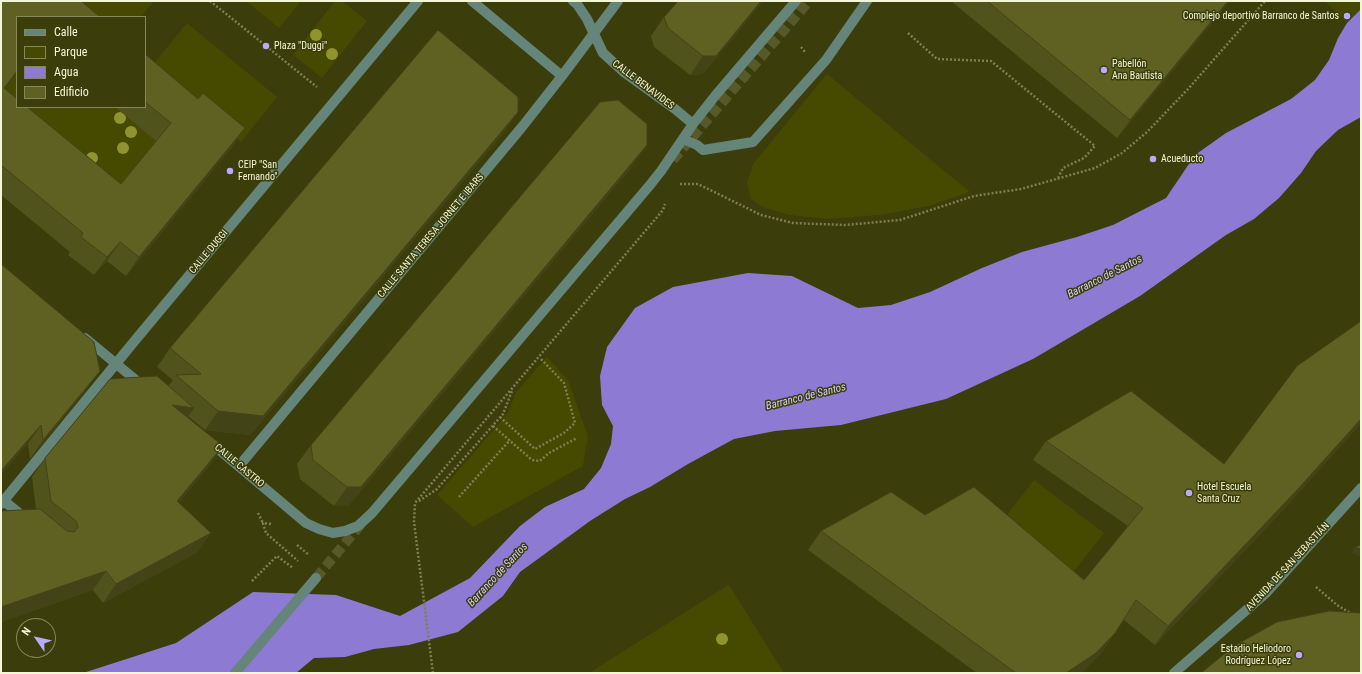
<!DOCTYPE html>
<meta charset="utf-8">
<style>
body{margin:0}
#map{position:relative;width:1362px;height:674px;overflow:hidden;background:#3b3d0b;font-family:"Roboto Condensed",sans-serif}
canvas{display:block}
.frame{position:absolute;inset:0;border:2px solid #f3f7d6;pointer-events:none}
.legend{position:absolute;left:16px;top:16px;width:130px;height:92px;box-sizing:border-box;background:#3b3d0b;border:1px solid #85875c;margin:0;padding:5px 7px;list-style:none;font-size:12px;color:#f3f7d6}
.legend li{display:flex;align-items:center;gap:8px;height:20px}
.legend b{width:20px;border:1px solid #85875c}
.north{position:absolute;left:16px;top:618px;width:40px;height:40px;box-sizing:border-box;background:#3b3d0b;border:1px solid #85875c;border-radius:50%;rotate:304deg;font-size:11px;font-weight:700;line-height:16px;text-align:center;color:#f3f7d6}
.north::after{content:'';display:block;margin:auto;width:14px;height:18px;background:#b8abf7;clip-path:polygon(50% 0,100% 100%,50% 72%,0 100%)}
</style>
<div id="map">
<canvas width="1362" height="674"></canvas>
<div class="frame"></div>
<ul class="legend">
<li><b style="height:5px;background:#66857a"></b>Calle</li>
<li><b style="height:11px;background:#464900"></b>Parque</li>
<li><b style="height:11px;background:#8d7ad3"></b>Agua</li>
<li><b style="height:11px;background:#5e6121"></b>Edificio</li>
</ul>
<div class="north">N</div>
</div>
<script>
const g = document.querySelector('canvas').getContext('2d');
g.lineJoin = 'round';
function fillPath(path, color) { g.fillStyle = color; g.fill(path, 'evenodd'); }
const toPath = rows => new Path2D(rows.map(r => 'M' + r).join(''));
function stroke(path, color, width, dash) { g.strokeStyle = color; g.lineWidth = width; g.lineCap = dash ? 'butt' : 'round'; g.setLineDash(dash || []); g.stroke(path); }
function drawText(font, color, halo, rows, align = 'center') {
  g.font = font + ' "Roboto Condensed",sans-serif'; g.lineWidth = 3; g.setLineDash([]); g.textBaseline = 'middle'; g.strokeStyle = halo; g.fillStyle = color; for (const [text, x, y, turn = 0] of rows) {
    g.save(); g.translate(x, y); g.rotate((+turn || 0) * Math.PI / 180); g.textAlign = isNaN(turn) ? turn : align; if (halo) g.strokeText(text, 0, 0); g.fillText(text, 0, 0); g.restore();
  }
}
fillPath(toPath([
 [70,1,154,1,141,17,89,17],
 [246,1,301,1,279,28],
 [335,1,342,1,367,21,322,78,293,55],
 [1323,1,1361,1,1361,9,1347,23,1327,3],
 [187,23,277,97,241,142,150,68],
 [17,74,17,107,115,107,158,142,107,203,1,94],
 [827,74,970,192,929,206,880,215,826,219,789,215,762,207,751,199,747,183,753,164],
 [547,357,568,380,588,436,583,466,473,527,437,495,508,413,516,392],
 [1034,480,1104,533,1060,589,993,533],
 [729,585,784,673,589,673,728,585]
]), '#464900');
fillPath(toPath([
 [1361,9,1361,117,1338,130,1316,151,1301,173,1279,198,1254,219,1226,235,1140,296,1033,359,946,399,841,425,775,431,734,439,688,464,650,487,625,499,590,521,520,572,503,596,458,632,409,645,374,649,345,657,314,658,296,673,83,673,176,643,253,592,336,595,400,616,470,578,520,526,545,507,584,489,601,468,611,444,613,426,602,405,600,376,607,347,635,308,673,287,748,273,792,276,858,308,891,305,930,292,982,268,1022,252,1077,237,1113,225,1166,198,1195,155,1226,133,1291,99,1315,80,1329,60,1338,38,1347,23]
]), '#8d7ad3');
stroke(toPath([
 [673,160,809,1],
 [316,578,362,523]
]), '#575929', 10, [10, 5]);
stroke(toPath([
 [210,1,317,87],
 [908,33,937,59,991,61,1095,146,1084,158,1063,168,1057,180],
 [801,47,805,52],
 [680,184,698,184,761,215,793,223,845,225,900,220,974,196,1021,189,1095,168,1122,153,1147,132,1189,88,1265,1],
 [500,417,535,449,564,433,575,423,564,383,540,358],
 [493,426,532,460,540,461,549,453,577,438],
 [459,497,510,440],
 [419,501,437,489,503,414,512,391],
 [258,513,263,523],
 [271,524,263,523,266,533,298,561],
 [297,545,309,555],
 [252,581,277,556,293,568],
 [1316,587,1337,605,1352,614],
 [433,673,414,522,415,503,663,210,665,204]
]), '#7d7f53', 2.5, [2, 2]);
stroke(toPath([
 [472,1,562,76],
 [573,1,577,4,587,19,603,53,625,73,675,109,693,124],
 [683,139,697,145,703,150,753,142,826,60,867,1],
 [85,338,143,386],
 [211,443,306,523,319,529,333,533,345,531,358,526,372,513,650,185,661,171,693,124,715,96,796,1],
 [239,466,522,127,562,76,618,1],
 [4,501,25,518],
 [1,504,137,338,418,1],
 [235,673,316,578],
 [1174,673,1266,593,1361,488]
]), '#66857a', 10);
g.fillStyle = '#8f942f';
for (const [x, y] of [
 [316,35],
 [332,54],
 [120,118],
 [131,132],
 [123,148],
 [92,158],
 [722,639]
]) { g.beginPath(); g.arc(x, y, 6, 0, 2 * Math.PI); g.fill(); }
fillPath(toPath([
 [1,1,17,17,17,74,5,89,121,184,156,141,115,107,145,107,145,54,198,99,245,128,232,147,126,276,107,261,94,275,68,255,70,252,1,195],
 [763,1,703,74,690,75,654,47,651,36,664,17],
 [951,1,1230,1,1117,138],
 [505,131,250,435,205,430,188,416,187,417,210,465,179,502,198,552,103,603,93,590,1,622,1,511,36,509,32,477,45,458,168,386,173,380,157,367,170,348],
 [634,164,348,506,334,506,300,479,297,464,311,445],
 [1,264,86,390,30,459,28,444],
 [1046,441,1224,464,1285,508,1155,645,1124,620,1115,633,1102,652,1081,673,977,673,808,550,821,531,925,515,1084,580,1128,526,1033,460]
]), '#51531c');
fillPath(toPath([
 [761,1,763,1,703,74,690,75,703,56],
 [1228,1,1230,1,1117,138,1130,120],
 [17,71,17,74,1,94,4,88],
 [518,112,505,131,250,435,205,430,218,411],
 [245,128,232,147,126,276,139,257],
 [647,145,634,164,348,506,334,506,347,487],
 [120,242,107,261,94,275,107,257],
 [100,371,86,390,30,459,43,440],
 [172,405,194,408,181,427],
 [1361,419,1361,424,1285,508,1155,645,1168,626],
 [41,425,28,444,1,475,1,471],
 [223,446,210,465,164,520,177,501],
 [211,533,198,552,103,603,116,584],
 [1355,547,1361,549,1361,557,1351,553],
 [106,571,93,590,1,622,1,607],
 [1115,633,1102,652,1083,672,1081,673,1066,673]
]), '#424417');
const building = toPath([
 [1,1,81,1,100,17,17,17,17,71,4,88,17,99,17,107,27,107,121,184,171,123,145,102,145,54,198,99,203,93,245,128,139,257,120,242,107,257,81,237,83,233,1,165,1,1],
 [678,1,761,1,716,56,703,56,668,28,664,17,678,1],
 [987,1,1228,1,1130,120,987,1],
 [438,30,518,97,518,112,263,416,218,411,176,375,201,374,170,348,438,30],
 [618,100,647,124,647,145,361,487,347,487,313,460,311,445,600,102,618,100],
 [1,264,94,342,100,371,43,440,41,425,1,471,1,264],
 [1361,321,1361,419,1298,489,1168,626,1136,600,1115,633,1096,653,1066,673,1016,673,821,531,891,492,925,515,974,487,1084,580,1143,508,1046,441,1131,391,1224,464,1297,366,1361,321],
 [157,376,194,408,172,405,223,446,177,501,211,533,116,584,106,571,1,607,1,511,40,509,67,531,74,532,78,527,76,521,51,501,45,458,110,379,157,376],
 [1361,545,1361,549,1355,547,1361,545],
 [1329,611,1361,613,1361,673,1201,673,1234,646,1277,622,1329,611]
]);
fillPath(building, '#5e6121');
stroke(building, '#424417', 1);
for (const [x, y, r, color] of [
 [1347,16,4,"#b8abf7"],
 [266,46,4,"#b8abf7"],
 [1104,70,4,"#b8abf7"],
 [1153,159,4,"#b8abf7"],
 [230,171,4,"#b8abf7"],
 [1189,493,4,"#b8abf7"],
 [1299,655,4,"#b8abf7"]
]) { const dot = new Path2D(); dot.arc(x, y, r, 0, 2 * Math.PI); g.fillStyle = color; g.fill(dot); stroke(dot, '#3b3d0b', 1.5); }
drawText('10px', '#f3f7d6', '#3b3d0b', [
 ["Complejo deportivo Barranco de Santos",1339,16,"right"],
 ["Plaza \"Duggi\"",274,46],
 ["Pabellón",1112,64],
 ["Ana Bautista",1112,76],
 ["Acueducto",1161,159],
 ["CEIP \"San",238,165],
 ["Fernando\"",238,177],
 ["Hotel Escuela",1197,487],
 ["Santa Cruz",1197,499],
 ["Estadio Heliodoro",1291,649,"right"],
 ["Rodríguez López",1291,661,"right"]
], 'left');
drawText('10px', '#f3f7d6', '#3b3d0b', [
 ["CALLE BENAVIDES",643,85,37],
 ["CALLE SANTA TERESA JORNET E IBARS",431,236,-50],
 ["CALLE DUGGI",209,252,-50],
 ["CALLE CASTRO",239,466,40],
 ["AVENIDA DE SAN SEBASTIÁN",1288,567,-47]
]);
drawText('italic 11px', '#d4cdfc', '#3b3d0b', [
 ["Barranco de Santos",1105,277,-27],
 ["Barranco de Santos",806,397,-14],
 ["Barranco de Santos",498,575,-47]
]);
</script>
